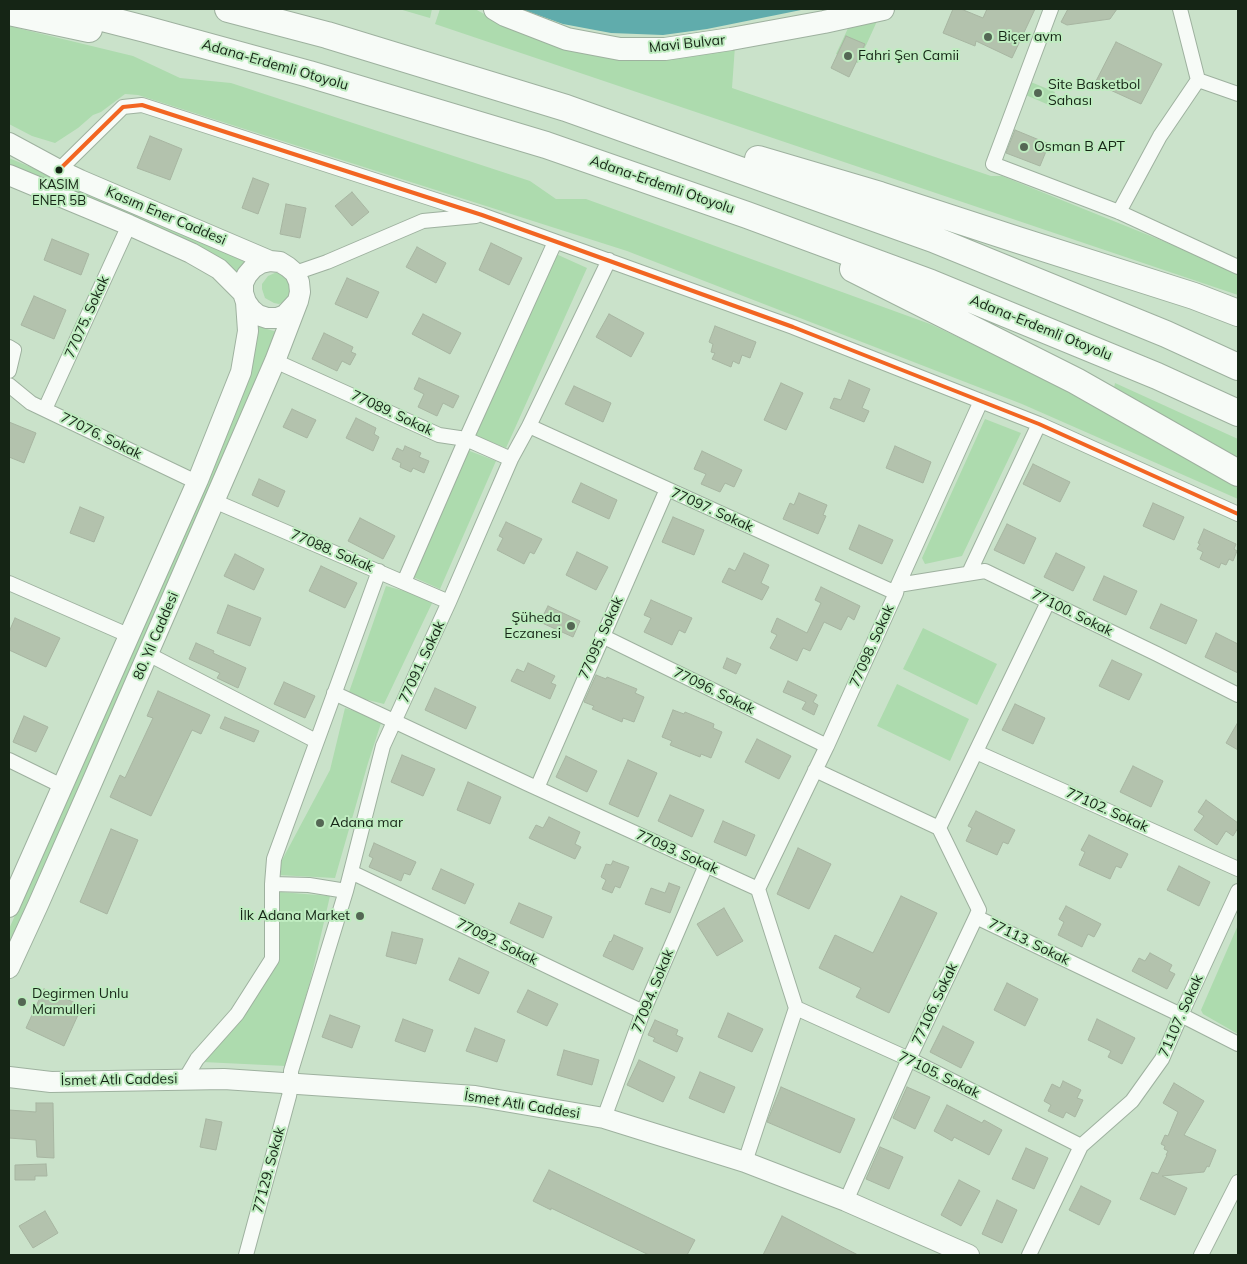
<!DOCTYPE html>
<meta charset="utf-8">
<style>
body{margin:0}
#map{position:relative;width:1247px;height:1264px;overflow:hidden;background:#cae2ca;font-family:Mulish,sans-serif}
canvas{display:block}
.frame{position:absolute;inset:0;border:10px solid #152515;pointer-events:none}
</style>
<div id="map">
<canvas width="1247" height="1264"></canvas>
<div class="frame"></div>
</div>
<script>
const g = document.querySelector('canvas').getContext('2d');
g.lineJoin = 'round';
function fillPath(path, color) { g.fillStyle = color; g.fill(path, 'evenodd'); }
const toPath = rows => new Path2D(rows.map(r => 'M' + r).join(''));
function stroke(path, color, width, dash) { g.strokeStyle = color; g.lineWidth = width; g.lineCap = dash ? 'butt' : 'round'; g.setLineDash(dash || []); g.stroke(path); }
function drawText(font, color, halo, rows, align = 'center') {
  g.font = font + ' Mulish,sans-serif'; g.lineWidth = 4; g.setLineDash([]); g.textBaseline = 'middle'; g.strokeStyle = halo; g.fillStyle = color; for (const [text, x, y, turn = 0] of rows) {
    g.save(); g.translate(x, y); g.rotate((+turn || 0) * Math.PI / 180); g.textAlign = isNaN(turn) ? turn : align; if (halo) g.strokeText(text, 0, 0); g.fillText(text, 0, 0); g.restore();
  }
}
fillPath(toPath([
 [399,9,432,9,430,18],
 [440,9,475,9,488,16,533,36,735,46,732,88,991,176,1002,176,1168,243,1238,274,1238,295,435,24],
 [878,19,858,63,836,54,850,24],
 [9,26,133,56,180,78,231,83,530,181,556,199,586,199,930,324,1030,371,1167,447,1238,488,1238,499,1022,404,627,251,138,95,125,94,101,112,93,115,78,128,55,143,32,136,9,124],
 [1026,80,1055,92,1049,105,1021,93],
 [9,158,162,222,251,265,240,280,158,231,9,164],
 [556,254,587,268,506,448,474,435],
 [277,272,282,273,290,280,292,295,284,302,279,304,274,303,265,298,262,289,262,284,268,276],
 [257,326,277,332,9,950,9,929,235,416,249,373],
 [1115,383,1238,439,1238,459,1114,388],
 [985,419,1021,433,962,556,925,564,922,558],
 [467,450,496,461,440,589,411,576],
 [386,586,434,599,384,704,348,695],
 [923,628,997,664,977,705,903,669],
 [897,684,969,719,950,761,877,726],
 [345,708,382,720,368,763,335,878,278,875,281,862,330,770],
 [280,892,330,896,311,978,286,1066,203,1062,242,1018,276,963,280,927],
 [1238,925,1238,1034,1203,1014,1201,1010]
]), '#addbae');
fillPath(toPath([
 [521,9,806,9,707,29,663,35,611,33,563,24]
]), '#60acac');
const building = toPath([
 [953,9,961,9,983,18,987,9,1035,9,1012,58,976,41,975,46,943,33,953,9],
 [1068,9,1117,9,1110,19,1067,25,1061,22,1068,9],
 [846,36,865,44,849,77,831,68,846,36],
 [1116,42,1162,64,1141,104,1095,83,1116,42],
 [1015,130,1049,144,1040,166,1006,153,1015,130],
 [150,136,182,149,170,180,137,168,150,136],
 [253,178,269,184,258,214,242,208,253,178],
 [352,192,369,212,352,226,335,206,352,192],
 [286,204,306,208,300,238,280,234,286,204],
 [52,239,89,254,81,275,44,260,52,239],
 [491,243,522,258,509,285,479,270,491,243],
 [417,247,446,263,436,283,406,267,417,247],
 [347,278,379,292,367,318,335,304,347,278],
 [34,296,66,310,54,339,21,325,34,296],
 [423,314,461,333,450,354,412,334,423,314],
 [609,314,644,333,631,357,596,337,609,314],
 [715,326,756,342,750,358,742,355,739,364,733,361,731,367,712,359,715,353,711,352,713,344,709,342,715,326],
 [324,333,353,347,351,352,356,354,350,365,342,361,337,371,312,359,324,333],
 [419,378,459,396,453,408,443,403,437,416,418,407,424,394,414,389,419,378],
 [849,380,870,389,862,408,869,411,864,422,830,408,834,398,841,400,849,380],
 [781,383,803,393,786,430,764,420,781,383],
 [574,386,611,403,603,422,565,404,574,386],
 [292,409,316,420,307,438,283,427,292,409],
 [356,418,376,428,374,434,379,437,373,451,346,438,356,418],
 [9,422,36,433,24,463,9,457,9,422],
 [405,446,421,453,419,457,429,461,424,473,413,468,411,472,400,467,401,463,392,459,397,448,403,451,405,446],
 [895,446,931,462,923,483,886,468,895,446],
 [702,451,742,470,734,487,725,483,720,492,701,484,706,474,694,469,702,451],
 [1033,464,1070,482,1060,502,1023,484,1033,464],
 [259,479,285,491,278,507,252,495,259,479],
 [581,483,617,500,609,519,572,502,581,483],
 [799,493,827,505,823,515,826,516,818,534,783,519,790,503,794,505,799,493],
 [1153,503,1184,517,1174,540,1143,526,1153,503],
 [80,507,104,517,94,542,70,533,80,507],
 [673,517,704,530,694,555,662,542,673,517],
 [360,518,395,536,383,559,348,541,360,518],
 [506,522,542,539,534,554,530,552,524,564,497,550,503,538,499,536,506,522],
 [1007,524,1036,538,1024,564,994,550,1007,524],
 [859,525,893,540,882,564,849,549,859,525],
 [1204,529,1236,544,1234,549,1237,551,1233,561,1229,559,1226,565,1221,563,1219,568,1200,559,1203,552,1197,549,1200,544,1198,543,1204,529],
 [577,552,608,567,596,590,566,575,577,552],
 [744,553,769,565,761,583,769,587,762,600,722,582,729,568,735,571,744,553],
 [1056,553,1085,567,1073,591,1044,577,1056,553],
 [235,554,264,569,254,590,224,576,235,554],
 [321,566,357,583,345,608,309,591,321,566],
 [1104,576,1137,591,1126,615,1093,600,1104,576],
 [821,587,860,606,854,620,848,616,841,630,824,622,810,651,803,648,797,661,770,648,777,635,771,632,777,618,807,633,821,603,815,600,821,587],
 [651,600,692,618,685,633,679,630,672,645,644,632,651,618,644,615,651,600],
 [1161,604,1197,620,1186,644,1150,628,1161,604],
 [228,605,261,618,250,646,217,633,228,605],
 [548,606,580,621,573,637,540,622,548,606],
 [15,618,60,638,46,667,9,650,9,632,15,618],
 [1216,633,1238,644,1238,673,1205,657,1216,633],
 [196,643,214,651,213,653,246,668,238,688,217,678,220,673,189,659,196,643],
 [727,658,741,664,736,674,723,668,727,658],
 [1112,660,1142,674,1129,700,1099,686,1112,660],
 [528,663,555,676,551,683,556,685,550,699,511,681,517,669,524,672,528,663],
 [596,675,606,679,607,677,637,689,635,693,644,697,634,722,623,718,622,722,592,709,594,706,584,702,596,675],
 [788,681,817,695,813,702,818,705,814,715,802,709,806,702,783,692,788,681],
 [284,682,315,696,305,718,274,704,284,682],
 [435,688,476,707,466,729,425,710,435,688],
 [158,691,210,715,201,734,192,730,151,816,110,797,120,775,125,778,153,718,147,716,158,691],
 [1015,704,1045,718,1033,744,1002,730,1015,704],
 [673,710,684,714,685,712,714,724,713,728,722,732,711,758,701,754,700,757,670,745,672,741,662,737,673,710],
 [24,716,48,727,36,752,13,742,24,716],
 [225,717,259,731,254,742,220,728,225,717],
 [1238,722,1238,750,1226,743,1238,722],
 [757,739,791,756,779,779,745,762,757,739],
 [402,755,435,769,423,796,391,782,402,755],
 [566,756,597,771,587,792,556,777,566,756],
 [628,760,657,773,638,817,609,804,628,760],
 [1133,766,1163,781,1151,807,1120,792,1133,766],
 [468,782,501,797,490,824,457,810,468,782],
 [670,795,704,810,692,837,658,821,670,795],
 [1206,800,1238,823,1238,828,1233,836,1226,831,1217,845,1194,830,1204,816,1198,812,1206,800],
 [976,811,1015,830,1008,844,1003,842,997,855,966,841,972,828,968,826,976,811],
 [549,817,580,832,575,844,581,847,575,859,529,838,536,825,543,828,549,817],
 [723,821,755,835,746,856,714,842,723,821],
 [111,829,138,840,107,914,80,902,111,829],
 [1089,835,1128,854,1121,868,1116,866,1110,879,1079,865,1085,852,1081,850,1089,835],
 [374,843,416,862,410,875,404,873,401,881,369,867,373,858,369,856,374,843],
 [798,848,831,864,809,909,777,894,798,848],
 [613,861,629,867,620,888,615,886,612,893,602,889,606,880,601,877,606,864,611,865,613,861],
 [1179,866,1210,882,1199,906,1167,890,1179,866],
 [441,869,474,884,465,904,432,889,441,869],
 [669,883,680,887,670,913,645,904,651,888,665,893,669,883],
 [901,896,937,913,889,1013,856,997,861,988,819,968,835,935,873,953,901,896],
 [519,903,552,917,543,938,510,923,519,903],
 [1066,906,1101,924,1094,937,1088,934,1082,947,1058,935,1064,922,1059,919,1066,906],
 [724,908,743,941,717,956,697,924,724,908],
 [392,932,423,939,416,964,386,956,392,932],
 [614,935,643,948,633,970,603,956,610,941,611,942,614,935],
 [1150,953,1172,965,1169,971,1175,974,1167,989,1132,971,1139,958,1145,961,1150,953],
 [459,958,489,972,479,994,449,980,459,958],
 [1007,983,1038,999,1025,1026,994,1010,1007,983],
 [44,989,82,1006,64,1046,26,1028,44,989],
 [528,990,558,1004,547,1026,517,1012,528,990],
 [728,1013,763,1029,752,1052,718,1037,728,1013],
 [330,1015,360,1026,352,1048,322,1037,330,1015],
 [403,1019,433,1030,425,1052,395,1041,403,1019],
 [1097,1019,1135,1038,1122,1064,1108,1057,1111,1051,1088,1040,1097,1019],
 [655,1020,678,1030,676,1035,683,1038,677,1052,653,1041,655,1038,648,1035,655,1020],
 [943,1026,974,1042,961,1068,930,1052,943,1026],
 [475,1028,505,1040,497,1062,466,1051,475,1028],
 [564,1050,599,1060,592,1085,557,1075,564,1050],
 [639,1060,675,1077,663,1102,627,1085,639,1060],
 [700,1072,735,1087,724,1113,689,1098,700,1072],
 [1063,1081,1081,1090,1077,1098,1083,1100,1075,1117,1066,1112,1063,1118,1048,1111,1051,1105,1044,1101,1052,1084,1060,1088,1063,1081],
 [1174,1083,1204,1101,1184,1135,1216,1150,1209,1167,1207,1166,1204,1172,1162,1176,1187,1188,1175,1215,1140,1199,1152,1172,1158,1174,1167,1155,1166,1155,1168,1151,1164,1149,1165,1146,1161,1144,1165,1135,1168,1136,1178,1112,1163,1103,1174,1083],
 [781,1087,855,1119,840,1153,767,1122,781,1087],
 [907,1087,930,1097,915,1129,893,1118,907,1087],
 [36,1103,53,1103,54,1158,37,1157,36,1140,9,1138,9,1110,36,1112,36,1103],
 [947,1105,982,1123,984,1120,1002,1130,989,1155,954,1137,952,1141,934,1131,947,1105],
 [206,1119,222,1122,216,1150,200,1147,206,1119],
 [880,1147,903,1157,889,1189,866,1179,880,1147],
 [1026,1148,1048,1158,1034,1189,1012,1179,1026,1148],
 [46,1164,47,1176,35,1176,35,1180,15,1180,15,1165,46,1164],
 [549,1170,695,1240,687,1255,649,1255,551,1208,551,1210,533,1201,549,1170],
 [959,1180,980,1191,961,1226,941,1215,959,1180],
 [1081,1186,1111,1201,1099,1225,1069,1210,1081,1186],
 [997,1200,1017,1210,1002,1243,982,1234,997,1200],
 [45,1211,58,1233,33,1248,19,1226,45,1211],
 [782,1216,858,1255,763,1255,782,1216]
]);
fillPath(building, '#b3c2ad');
stroke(building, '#a7b5a1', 1);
const minor = toPath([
 [1051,9,993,164,1119,212,1238,267],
 [1180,9,1198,80,1238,94],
 [59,170,123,107,142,105,482,215,793,327,1039,424,1238,514],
 [1119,212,1160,136,1198,80],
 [295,273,327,262,423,221,476,216],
 [9,347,14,350,9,371],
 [275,361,439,435,466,439,511,459],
 [9,385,31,403,188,478,198,480],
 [45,409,129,225],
 [529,426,896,593],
 [214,501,449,602],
 [969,573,1039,424],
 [404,582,466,439,555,242],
 [9,583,121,632,129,634],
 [898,585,985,571,1157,654,1238,695],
 [602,636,827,746],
 [148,654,316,741],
 [334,693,528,784,758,889,796,1008,745,1162],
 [976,752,1238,869],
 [9,760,62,786],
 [815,770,939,828,979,910,976,917,1181,1015,1238,1044],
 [537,788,667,489],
 [939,828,1048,602],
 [351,872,643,1012],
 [272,884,309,885,346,891],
 [758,889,827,746,896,593,898,585,981,401],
 [796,1008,909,1059,1081,1146],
 [185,1079,197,1059,237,1014,272,959,272,884,274,859,379,571],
 [604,1118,643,1012,706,865],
 [846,1201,909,1059,976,917],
 [246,1255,289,1096,291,1084,291,1071,346,891,383,746,449,602,511,459,529,426,609,260],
 [1029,1255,1081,1146,1132,1101,1162,1059,1181,1015,1238,891],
 [1201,1255,1238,1182]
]);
const secondary = toPath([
 [9,143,59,170,80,180,270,261],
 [9,175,129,225,191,253,219,269,243,293],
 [9,907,198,480,241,372,248,331,246,302],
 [9,968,38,905,93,780,275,361,298,301,300,292,299,282,295,273,288,267,280,262,270,261,261,263,253,268,247,275,243,283,243,293,246,302,251,309,258,315,267,318,277,318,285,315,298,301],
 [9,1077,51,1082,224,1079,475,1096,604,1118,745,1162,846,1201,969,1255]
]);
const primary = toPath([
 [495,9,505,15,567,39,620,49,665,49,731,39,824,22,883,9]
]);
const motorway = toPath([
 [67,9,145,29,309,74,546,145,747,215,931,283,1157,376,1238,413],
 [228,9,327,35,566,108,933,239,1166,334,1238,367],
 [9,12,89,29],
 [758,159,880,195,1018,240,1194,296,1238,313],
 [853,269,1076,381,1238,473]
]);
stroke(minor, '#9eb19f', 16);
stroke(secondary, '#9eb19f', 22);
stroke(primary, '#9eb19f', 24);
stroke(motorway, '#9eb19f', 28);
stroke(minor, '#f7fbf7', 14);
stroke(secondary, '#f7fbf7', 20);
stroke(primary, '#f7fbf7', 22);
stroke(motorway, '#f7fbf7', 26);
stroke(toPath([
 [59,170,123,107,142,105,482,215,793,327,1039,424,1238,514]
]), '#f26522', 4);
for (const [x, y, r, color] of [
 [988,37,5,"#546754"],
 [848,56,5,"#546754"],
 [1038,93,5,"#546754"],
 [1024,147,5,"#546754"],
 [59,170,4.5,"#152515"],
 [571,626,5,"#546754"],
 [320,823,5,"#546754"],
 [360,916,5,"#546754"],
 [22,1002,5,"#546754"]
]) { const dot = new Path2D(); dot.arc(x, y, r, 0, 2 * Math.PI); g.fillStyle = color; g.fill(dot); stroke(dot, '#bfecc0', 2); }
drawText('13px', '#152515', '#bfecc0', [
 ["KASIM",59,185],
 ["ENER 5B",59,201]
]);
drawText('14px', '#152515', '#bfecc0', [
 ["Biçer avm",998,37],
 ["Fahri Şen Camii",858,56],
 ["Site Basketbol",1048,85],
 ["Sahası",1048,101],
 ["Osman B APT",1034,147],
 ["Şüheda",561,618,"right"],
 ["Eczanesi",561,634,"right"],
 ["Adana mar",330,823],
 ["İlk Adana Market",350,916,"right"],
 ["Degirmen Unlu",32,994],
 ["Mamulleri",32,1010]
], 'left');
drawText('14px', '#152515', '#bfecc0', [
 ["Mavi Bulvar",687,44,-6],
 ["Adana-Erdemli Otoyolu",275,65,16],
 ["Adana-Erdemli Otoyolu",662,185,19],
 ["Kasım Ener Caddesi",166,216,23],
 ["77075. Sokak",87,317,-66],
 ["Adana-Erdemli Otoyolu",1041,328,22],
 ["77089. Sokak",392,413,25],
 ["77076. Sokak",101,436,26],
 ["77097. Sokak",712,510,24],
 ["77088. Sokak",332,551,23],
 ["77100. Sokak",1072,613,26],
 ["80. Yıl Caddesi",156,636,-67],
 ["77095. Sokak",601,638,-66],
 ["77098. Sokak",872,646,-66],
 ["77091. Sokak",422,662,-65],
 ["77096. Sokak",714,691,26],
 ["77102. Sokak",1107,810,24],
 ["77093. Sokak",677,852,24],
 ["77092. Sokak",497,942,26],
 ["77113. Sokak",1029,942,26],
 ["77094. Sokak",653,991,-68],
 ["77106. Sokak",935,1004,-65],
 ["71107. Sokak",1181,1016,-66],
 ["77105. Sokak",939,1075,26],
 ["İsmet Atlı Caddesi",119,1080,-1],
 ["İsmet Atlı Caddesi",522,1105,9],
 ["77129. Sokak",269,1170,-75]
]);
</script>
